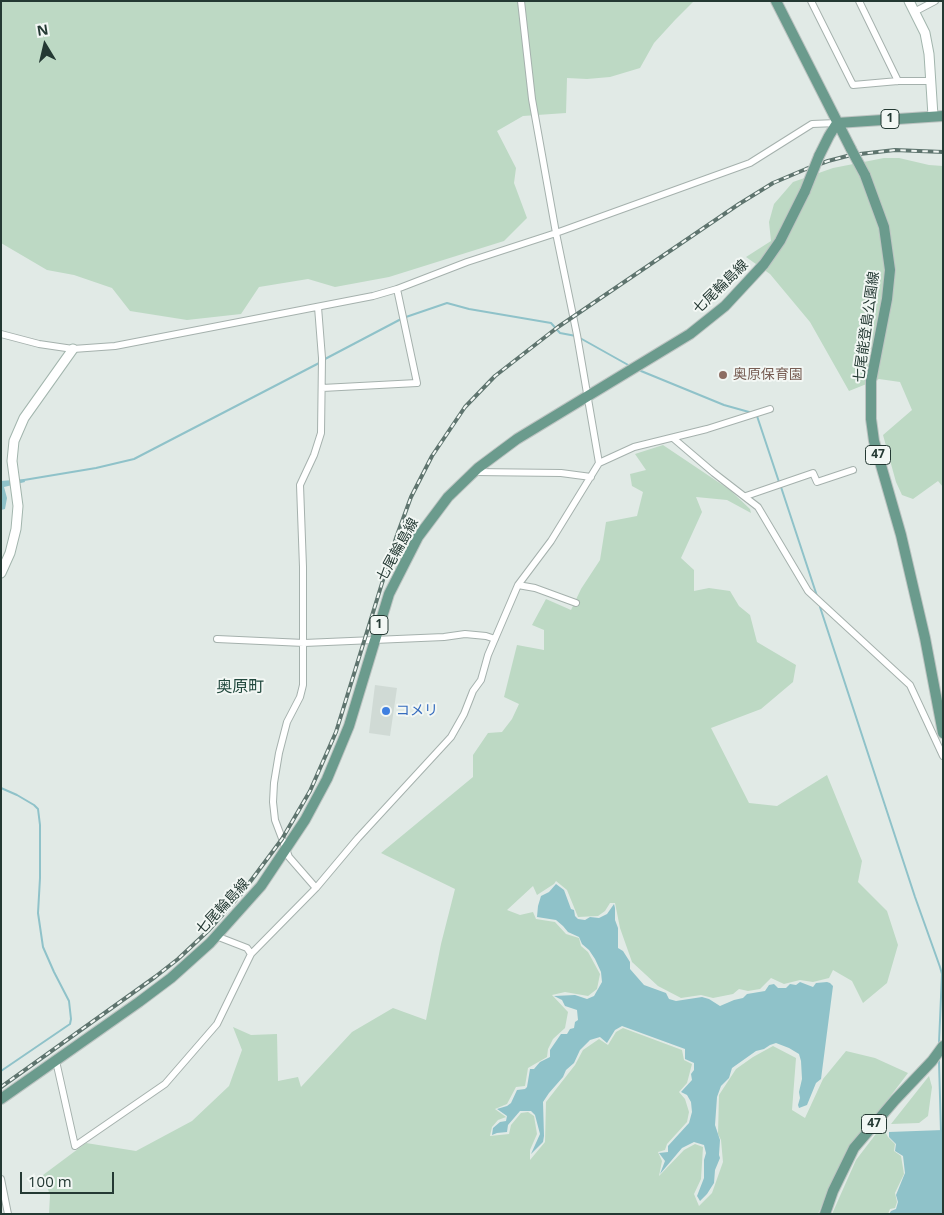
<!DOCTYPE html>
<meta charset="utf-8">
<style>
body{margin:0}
#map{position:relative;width:944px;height:1215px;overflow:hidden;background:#e1eae6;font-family:"Open Sans",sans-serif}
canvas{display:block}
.frame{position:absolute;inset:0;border:2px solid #243933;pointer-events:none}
.north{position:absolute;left:20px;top:20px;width:50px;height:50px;-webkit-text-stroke:4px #f2f7f4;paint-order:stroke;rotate:351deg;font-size:14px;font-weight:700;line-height:20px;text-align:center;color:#243933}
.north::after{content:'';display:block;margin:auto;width:18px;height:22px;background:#243933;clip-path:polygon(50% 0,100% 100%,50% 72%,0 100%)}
.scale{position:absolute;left:20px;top:1172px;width:94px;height:22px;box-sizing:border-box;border:2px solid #243933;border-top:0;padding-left:6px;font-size:15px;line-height:18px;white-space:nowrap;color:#243933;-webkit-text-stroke:4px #f2f7f4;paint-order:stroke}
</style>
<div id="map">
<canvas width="944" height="1215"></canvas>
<div class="frame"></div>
<div class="north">N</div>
<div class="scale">100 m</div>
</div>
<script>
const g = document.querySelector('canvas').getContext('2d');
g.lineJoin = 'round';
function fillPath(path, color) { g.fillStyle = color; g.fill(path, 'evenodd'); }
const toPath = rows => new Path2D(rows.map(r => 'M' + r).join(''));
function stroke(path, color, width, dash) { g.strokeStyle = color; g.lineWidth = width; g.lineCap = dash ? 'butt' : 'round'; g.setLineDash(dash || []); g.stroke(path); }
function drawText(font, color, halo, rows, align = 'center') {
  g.font = font + ' "Open Sans","Noto Sans JP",sans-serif'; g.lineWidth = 4; g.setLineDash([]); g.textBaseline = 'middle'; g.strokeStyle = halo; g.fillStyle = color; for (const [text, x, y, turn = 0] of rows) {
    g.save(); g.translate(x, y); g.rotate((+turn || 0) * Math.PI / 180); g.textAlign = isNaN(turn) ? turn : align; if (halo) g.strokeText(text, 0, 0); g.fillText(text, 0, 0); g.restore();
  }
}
fillPath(toPath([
 [375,685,397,688,390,736,369,733]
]), '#d0dad5');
fillPath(toPath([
 [1,1,694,1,675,20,654,43,640,68,610,77,587,79,567,78,566,113,523,116,497,131,516,168,514,183,527,218,504,241,389,277,335,287,308,279,259,287,241,314,187,320,130,311,112,288,74,275,47,270,1,243],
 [884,158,899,158,929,165,943,166,943,487,938,481,913,499,902,495,896,482,883,435,912,410,900,382,879,379,849,391,810,322,770,274,746,257,771,241,769,222,774,204,793,182,833,168],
 [663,445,730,490,750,509,751,513,727,500,696,497,702,512,681,558,694,570,694,591,709,588,730,591,739,606,750,615,757,642,796,665,793,682,761,709,711,728,749,803,777,806,827,775,862,861,858,882,887,911,898,945,887,983,863,1003,852,981,833,970,829,978,813,982,800,980,784,984,771,978,760,989,748,991,739,989,733,994,713,998,701,995,681,998,658,986,632,962,620,928,615,903,610,903,605,911,598,916,578,917,567,890,556,881,554,884,537,895,533,886,507,910,520,915,533,912,536,919,555,922,566,934,579,938,581,946,588,952,600,974,597,989,588,996,565,992,552,995,568,1012,565,1028,553,1039,548,1049,547,1057,528,1068,525,1086,516,1087,507,1104,495,1109,506,1117,498,1120,492,1127,490,1136,509,1134,511,1125,521,1113,528,1112,534,1116,537,1134,530,1150,530,1160,545,1142,546,1102,575,1065,583,1050,599,1039,608,1045,616,1032,623,1028,682,1050,684,1060,692,1064,687,1083,679,1092,685,1099,689,1112,687,1122,667,1144,665,1150,658,1152,662,1161,659,1176,684,1150,695,1144,703,1147,701,1179,694,1194,699,1206,712,1193,723,1162,721,1140,718,1134,719,1095,736,1069,753,1057,773,1046,796,1058,792,1110,805,1118,823,1079,846,1051,875,1058,908,1073,845,1156,818,1214,49,1214,50,1195,43,1175,86,1143,136,1151,192,1121,229,1086,242,1050,233,1027,251,1035,277,1034,278,1081,298,1077,301,1087,352,1032,393,1008,426,1020,441,944,455,889,381,853,473,777,473,755,488,733,502,732,512,719,519,704,504,697,517,645,544,650,544,630,532,625,546,599,571,610,581,589,600,560,606,522,637,516,643,492,632,486,630,474,646,470,635,454],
 [929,1076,932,1087,928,1116,919,1123,891,1124],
 [882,1126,888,1137,895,1144,894,1151,901,1156,904,1174,895,1193,897,1202,895,1208,890,1209,888,1214,832,1214,856,1160]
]), '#bdd9c4');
fillPath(toPath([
 [24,479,25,482,4,487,7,498,5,509,1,510,1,481],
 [556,884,564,890,571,909,574,910,575,916,578,919,585,920,590,917,599,918,607,914,614,904,615,908,615,920,618,928,618,948,623,951,630,962,630,969,644,985,666,993,669,999,676,1001,702,997,709,999,720,1006,734,1000,743,998,747,994,765,991,769,985,774,984,778,988,786,988,790,984,796,985,800,982,813,987,816,983,827,982,830,983,833,986,821,1079,816,1083,807,1105,799,1108,798,1105,800,1098,799,1092,802,1079,801,1061,799,1054,789,1048,776,1043,770,1045,764,1049,756,1051,732,1068,729,1078,721,1086,717,1097,715,1125,720,1140,719,1155,720,1158,715,1170,714,1183,707,1194,700,1201,697,1196,704,1178,704,1160,706,1153,704,1145,694,1142,682,1148,660,1174,665,1161,659,1153,668,1152,668,1146,689,1123,692,1112,691,1102,687,1095,681,1092,692,1080,691,1074,694,1070,694,1063,685,1059,685,1049,622,1026,615,1030,607,1043,600,1037,590,1040,580,1050,574,1063,566,1070,563,1077,549,1093,543,1102,544,1136,543,1142,531,1154,540,1134,535,1115,531,1111,520,1111,508,1125,507,1132,497,1133,492,1135,493,1128,500,1122,506,1121,507,1116,497,1109,507,1106,511,1103,517,1090,525,1089,527,1087,530,1069,534,1069,540,1062,550,1057,550,1050,561,1034,567,1034,570,1029,574,1028,575,1022,578,1020,577,1010,565,1006,562,1000,554,996,575,995,587,999,594,996,602,982,601,972,595,959,589,950,582,944,579,937,568,932,563,926,556,920,537,917,538,906,541,896,549,892],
 [943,1130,943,1214,889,1214,891,1211,896,1209,898,1202,896,1195,905,1173,903,1156,895,1151,896,1144,889,1137,889,1132]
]), '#8fc2c9');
stroke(toPath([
 [580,338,630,366],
 [325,359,403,318,447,303,469,309,551,323,560,333,576,336],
 [641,371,724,405,749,412],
 [757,416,779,482],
 [24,480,96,468,134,459,321,362],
 [781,487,817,596],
 [820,607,915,897,940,967,942,974,939,1043],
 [1,788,17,795,34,805,38,809,40,825,40,878,38,913,43,947,54,972,69,1001,71,1019,70,1024,1,1071],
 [939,1061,941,1132]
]), '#8fc2c9', 2);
const street = toPath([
 [521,1,532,99,556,233,577,335,599,463],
 [811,1,853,85,898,81,931,81],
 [859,1,898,81],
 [914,12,935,1],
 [1,334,39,344,73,349,115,346,373,296,397,289,467,262,556,233,750,163,812,124,837,123],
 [322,388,417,383,397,289],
 [673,438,714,473,758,507,808,591,910,685,943,756],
 [474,472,561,473,591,477],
 [746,496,813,473,817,482,853,470],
 [518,585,535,588,576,603],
 [217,639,304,643,444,637,465,634,486,636,495,639],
 [316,888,289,857,275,820,273,802,274,783,279,753,287,722,300,697,303,685,303,567,300,485,314,455,321,433,322,358,318,307],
 [216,936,247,948,251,954],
 [56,1061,75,1146,165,1084,217,1024,251,954,316,888,358,838,451,737,464,714,473,691,481,680,488,655,518,585,551,541,599,463,634,447,707,429,770,409],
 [1,1179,8,1214]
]);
const secondary = toPath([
 [909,1,925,33,929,54,933,116],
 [1,573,10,553,16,529,18,506,12,461,14,441,24,418,73,349]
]);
const primary = toPath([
 [776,1,851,149],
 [819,156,829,136,837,123,943,116],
 [865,175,884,227,890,270,887,299,871,381,871,419,874,441,901,535,925,638,943,733],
 [1,1099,139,1002,171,978,210,943,261,886,305,820,327,779,349,726,389,594,418,537,448,497,478,468,517,439,690,334,725,306,764,264,780,241,805,191],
 [825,1214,833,1191,854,1148,895,1100,932,1061,943,1046]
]);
stroke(street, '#a5b1ad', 8);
stroke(secondary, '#a2b5ad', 11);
stroke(primary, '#bdc4c2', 12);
stroke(street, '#fff', 6);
stroke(secondary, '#fff', 9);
stroke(primary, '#6b9b8d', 10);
const rail = toPath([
 [1,1087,155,977,178,959,209,930,241,894,282,839,310,791,336,732,396,538,411,497,432,456,465,407,495,376,558,327,739,204,773,183,806,169,828,161,851,155,895,150,943,152]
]);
stroke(rail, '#5e746e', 4);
stroke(rail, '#f2f7f4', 2, [5.5]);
const primaryBridge = toPath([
 [851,149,865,175],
 [805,191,819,156]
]);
stroke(primaryBridge, '#bdc4c2', 12, []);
stroke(primaryBridge, '#6b9b8d', 10);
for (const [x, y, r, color] of [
 [723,375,5,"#8d6e63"],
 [386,711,5,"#3f7fe0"]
]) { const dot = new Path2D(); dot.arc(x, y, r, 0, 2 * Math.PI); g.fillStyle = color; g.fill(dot); stroke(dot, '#f2f7f4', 2); }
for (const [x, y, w] of [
 [890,119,18],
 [878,455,25],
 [379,625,18],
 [874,1124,25]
]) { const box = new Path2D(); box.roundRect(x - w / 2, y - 9.5, w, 19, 4); g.fillStyle = '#f2f7f4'; g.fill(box); stroke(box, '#243933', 1); }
drawText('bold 12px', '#243933', null, [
 ["1",890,119],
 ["47",878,455],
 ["1",379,625],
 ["47",874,1124]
]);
drawText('14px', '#243933', '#f2f7f4', [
 ["七尾輪島線",721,287,-44],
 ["七尾能登島公園線",867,327,-82],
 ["七尾輪島線",398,550,-61],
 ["七尾輪島線",223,907,-47]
]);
drawText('14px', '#785e54', '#f2f7f4', [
 ["奥原保育園",733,375]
], 'left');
drawText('14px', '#366cbe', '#f2f7f4', [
 ["コメリ",396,711]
], 'left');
drawText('16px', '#22493e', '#f2f7f4', [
 ["奥原町",240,687]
]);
</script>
